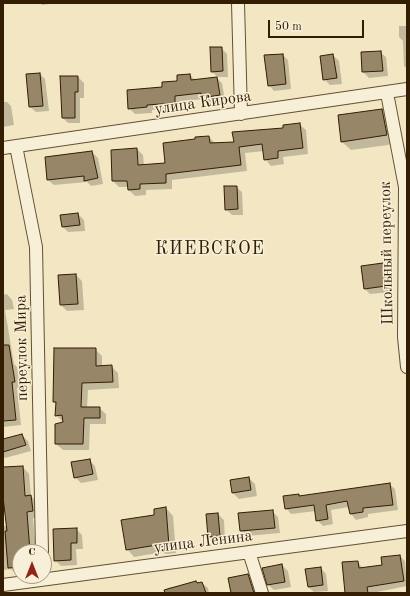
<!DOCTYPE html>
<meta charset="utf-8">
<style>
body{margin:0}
#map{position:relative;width:410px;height:596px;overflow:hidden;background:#f3e7c3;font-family:"Old Standard TT",serif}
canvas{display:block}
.frame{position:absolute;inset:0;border:4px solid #331d03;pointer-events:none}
.north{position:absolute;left:12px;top:544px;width:40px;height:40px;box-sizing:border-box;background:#f7efd8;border:1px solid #a99b83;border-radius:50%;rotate:0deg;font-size:11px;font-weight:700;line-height:16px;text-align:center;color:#331d03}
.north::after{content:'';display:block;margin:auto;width:14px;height:18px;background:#8f2418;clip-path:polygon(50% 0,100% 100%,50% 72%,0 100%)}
.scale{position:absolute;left:268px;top:20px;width:96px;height:18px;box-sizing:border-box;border:2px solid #331d03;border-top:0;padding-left:5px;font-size:12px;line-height:14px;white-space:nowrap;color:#331d03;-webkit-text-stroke:3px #f7efd8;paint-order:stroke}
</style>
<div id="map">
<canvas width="410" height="596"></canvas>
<div class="frame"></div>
<div class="north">С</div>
<div class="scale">50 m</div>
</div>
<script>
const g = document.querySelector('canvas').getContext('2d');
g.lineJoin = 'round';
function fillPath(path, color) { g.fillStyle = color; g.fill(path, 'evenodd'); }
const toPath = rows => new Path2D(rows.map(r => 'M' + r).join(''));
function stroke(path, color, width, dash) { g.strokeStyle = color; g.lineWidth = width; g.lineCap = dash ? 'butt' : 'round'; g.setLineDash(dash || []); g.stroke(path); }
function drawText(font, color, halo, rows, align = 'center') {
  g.font = font + ' "Old Standard TT",serif'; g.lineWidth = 3; g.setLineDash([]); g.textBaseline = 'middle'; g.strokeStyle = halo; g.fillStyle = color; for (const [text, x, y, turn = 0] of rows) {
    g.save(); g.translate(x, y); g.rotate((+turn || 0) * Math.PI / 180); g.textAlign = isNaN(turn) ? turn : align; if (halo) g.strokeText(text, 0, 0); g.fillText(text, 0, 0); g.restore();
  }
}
fillPath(toPath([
 [40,3,57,3,42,5],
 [399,26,407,26,407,69,404,66,403,41,399,37],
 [221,48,227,54,228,77,217,77,212,71],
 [380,52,386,57,388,76,369,78,363,72,362,53],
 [283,55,288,60,291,89,274,91,269,85],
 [333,55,339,61,342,84,330,85,324,79],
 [40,74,45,79,49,111,36,112,30,107],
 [190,75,195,80,217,78,222,83,225,101,208,103,204,99,180,101,180,108,152,110,152,113,135,114,129,108],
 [78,77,84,83,84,98,80,98,80,123,68,123,63,118],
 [3,102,7,102,11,106,14,125,3,127],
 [382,110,391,118,395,144,351,150,342,142],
 [299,124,306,130,308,154,283,157,284,164,271,166,265,159,264,151,245,153,247,171,172,180,172,189,146,190,146,195,135,196,129,190,128,187,119,187,113,181,137,149,143,155,144,166,166,164,209,137,216,144,235,143],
 [92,152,98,158,103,184,91,186,87,182,54,185,48,180],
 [236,187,242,192,243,215,232,215,226,209],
 [78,214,84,220,85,231,68,232,63,227],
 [383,264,389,270,391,292,370,294,364,288],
 [76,275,82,281,84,310,67,311,61,305],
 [7,294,12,300,14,309,5,310,14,364,17,367,20,387,17,388,21,425,3,427,3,295],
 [95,349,102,356,102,367,111,366,118,373,119,388,88,390,87,408,99,408,106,414,106,424,90,424,89,450,63,450,56,444,64,423,56,415,57,404,54,402],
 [22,435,28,441,31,451,5,458,3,456,3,440],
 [89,460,95,466,98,480,81,483,75,477],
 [23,467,29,474,31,496,38,503,39,518,33,518,36,552,20,552,20,574,16,574,11,569,3,570,3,526,8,526,3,468],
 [249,478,255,484,257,496,239,499,233,493,231,481],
 [389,484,395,489,398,510,368,514,368,517,356,520,351,514,349,507,331,510,333,524,323,526,317,520,316,511,291,514,286,508,299,495,301,497],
 [166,508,173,516,176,553,165,554,163,552,134,557,127,549,155,516],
 [272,511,278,517,280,533,247,536,241,531],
 [218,514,224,520,225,541,215,542,209,536],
 [76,529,82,535,83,549,76,549,77,565,61,566,55,560],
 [400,556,405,561,407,586,372,593,346,593,358,562,363,569,383,566],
 [282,565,288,571,291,587,274,590,268,585],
 [321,568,326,574,328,591,314,592,308,587],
 [248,575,254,581,257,593,232,593],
 [196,582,198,584,202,583,208,588,209,593,166,593,168,592,167,588]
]), '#0003');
const building = toPath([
 [210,47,222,47,223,71,211,72,210,47],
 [381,51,383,71,362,72,361,52,381,51],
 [283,54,286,84,268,86,264,55,283,54],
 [333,54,337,78,323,80,320,56,333,54],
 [40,73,43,106,29,107,26,74,40,73],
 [190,74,191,80,217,77,220,95,201,98,201,93,175,96,175,103,147,105,147,107,128,109,127,90,162,87,162,82,177,81,177,75,190,74],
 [60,76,78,76,78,92,75,92,75,118,62,118,60,76],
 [382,109,387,135,341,142,338,115,382,109],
 [300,123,303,148,278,151,278,158,264,160,262,144,239,147,241,165,166,174,166,183,140,184,140,189,128,190,127,181,112,181,111,150,137,148,138,165,165,163,163,143,195,139,195,137,209,136,210,143,234,142,232,132,283,128,283,125,300,123],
 [92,151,98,178,84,181,84,176,47,180,45,157,92,151],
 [224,186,237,186,238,209,225,210,224,186],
 [78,213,80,225,62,227,60,215,78,213],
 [383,263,386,286,364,289,361,266,383,263],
 [76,274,78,304,60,305,58,275,76,274],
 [3,345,9,345,15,382,12,382,16,420,3,421,3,345],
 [54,348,96,348,96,366,112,365,113,382,82,383,81,407,100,407,100,418,84,418,83,444,55,444,55,424,63,422,62,415,55,416,56,402,53,402,54,348],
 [22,434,26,445,3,452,3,439,22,434],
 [90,459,93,474,74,478,71,462,90,459],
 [23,466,25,496,31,495,33,511,27,512,30,552,20,552,20,567,8,568,5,531,7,531,3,497,3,467,23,466],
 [249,477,251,490,232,493,230,480,249,477],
 [390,483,393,505,363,508,363,512,350,514,347,501,326,505,328,519,316,521,314,505,285,509,283,496,299,494,299,496,390,483],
 [166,507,169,546,157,547,157,545,126,550,121,520,154,515,154,509,166,507],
 [273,510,275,528,240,531,238,513,273,510],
 [218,513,220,536,208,537,206,514,218,513],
 [77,528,77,543,71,543,71,560,54,561,53,529,77,528],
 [400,555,404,581,367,587,368,593,345,593,342,562,358,561,359,568,382,565,381,557,400,555],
 [282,564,285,582,267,585,262,568,282,564],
 [321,567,323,585,308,587,305,569,321,567],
 [248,574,254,593,231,593,228,578,248,574],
 [196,581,197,583,202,582,206,593,165,593,164,590,196,581]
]);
fillPath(building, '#978667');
stroke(building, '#331d03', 1);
const minor = toPath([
 [238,3,241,114],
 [387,93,405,187,404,337,407,367],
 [16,146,36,247,42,552],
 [3,148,407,89],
 [249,552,262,593],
 [3,585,407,531]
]);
stroke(minor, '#635033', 14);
stroke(minor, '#f7efd8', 12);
drawText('16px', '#331d03', '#f7efd8', [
 ["улица Кирова",203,103,-8],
 ["Школьный переулок",387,253,-91],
 ["переулок Мира",22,348,-91],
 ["улица Ленина",203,542,-7]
]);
g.letterSpacing = '1px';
drawText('18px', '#331d03', '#f7efd8', [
 ["КИЕВСКОЕ",210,249]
]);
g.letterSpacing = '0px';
</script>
